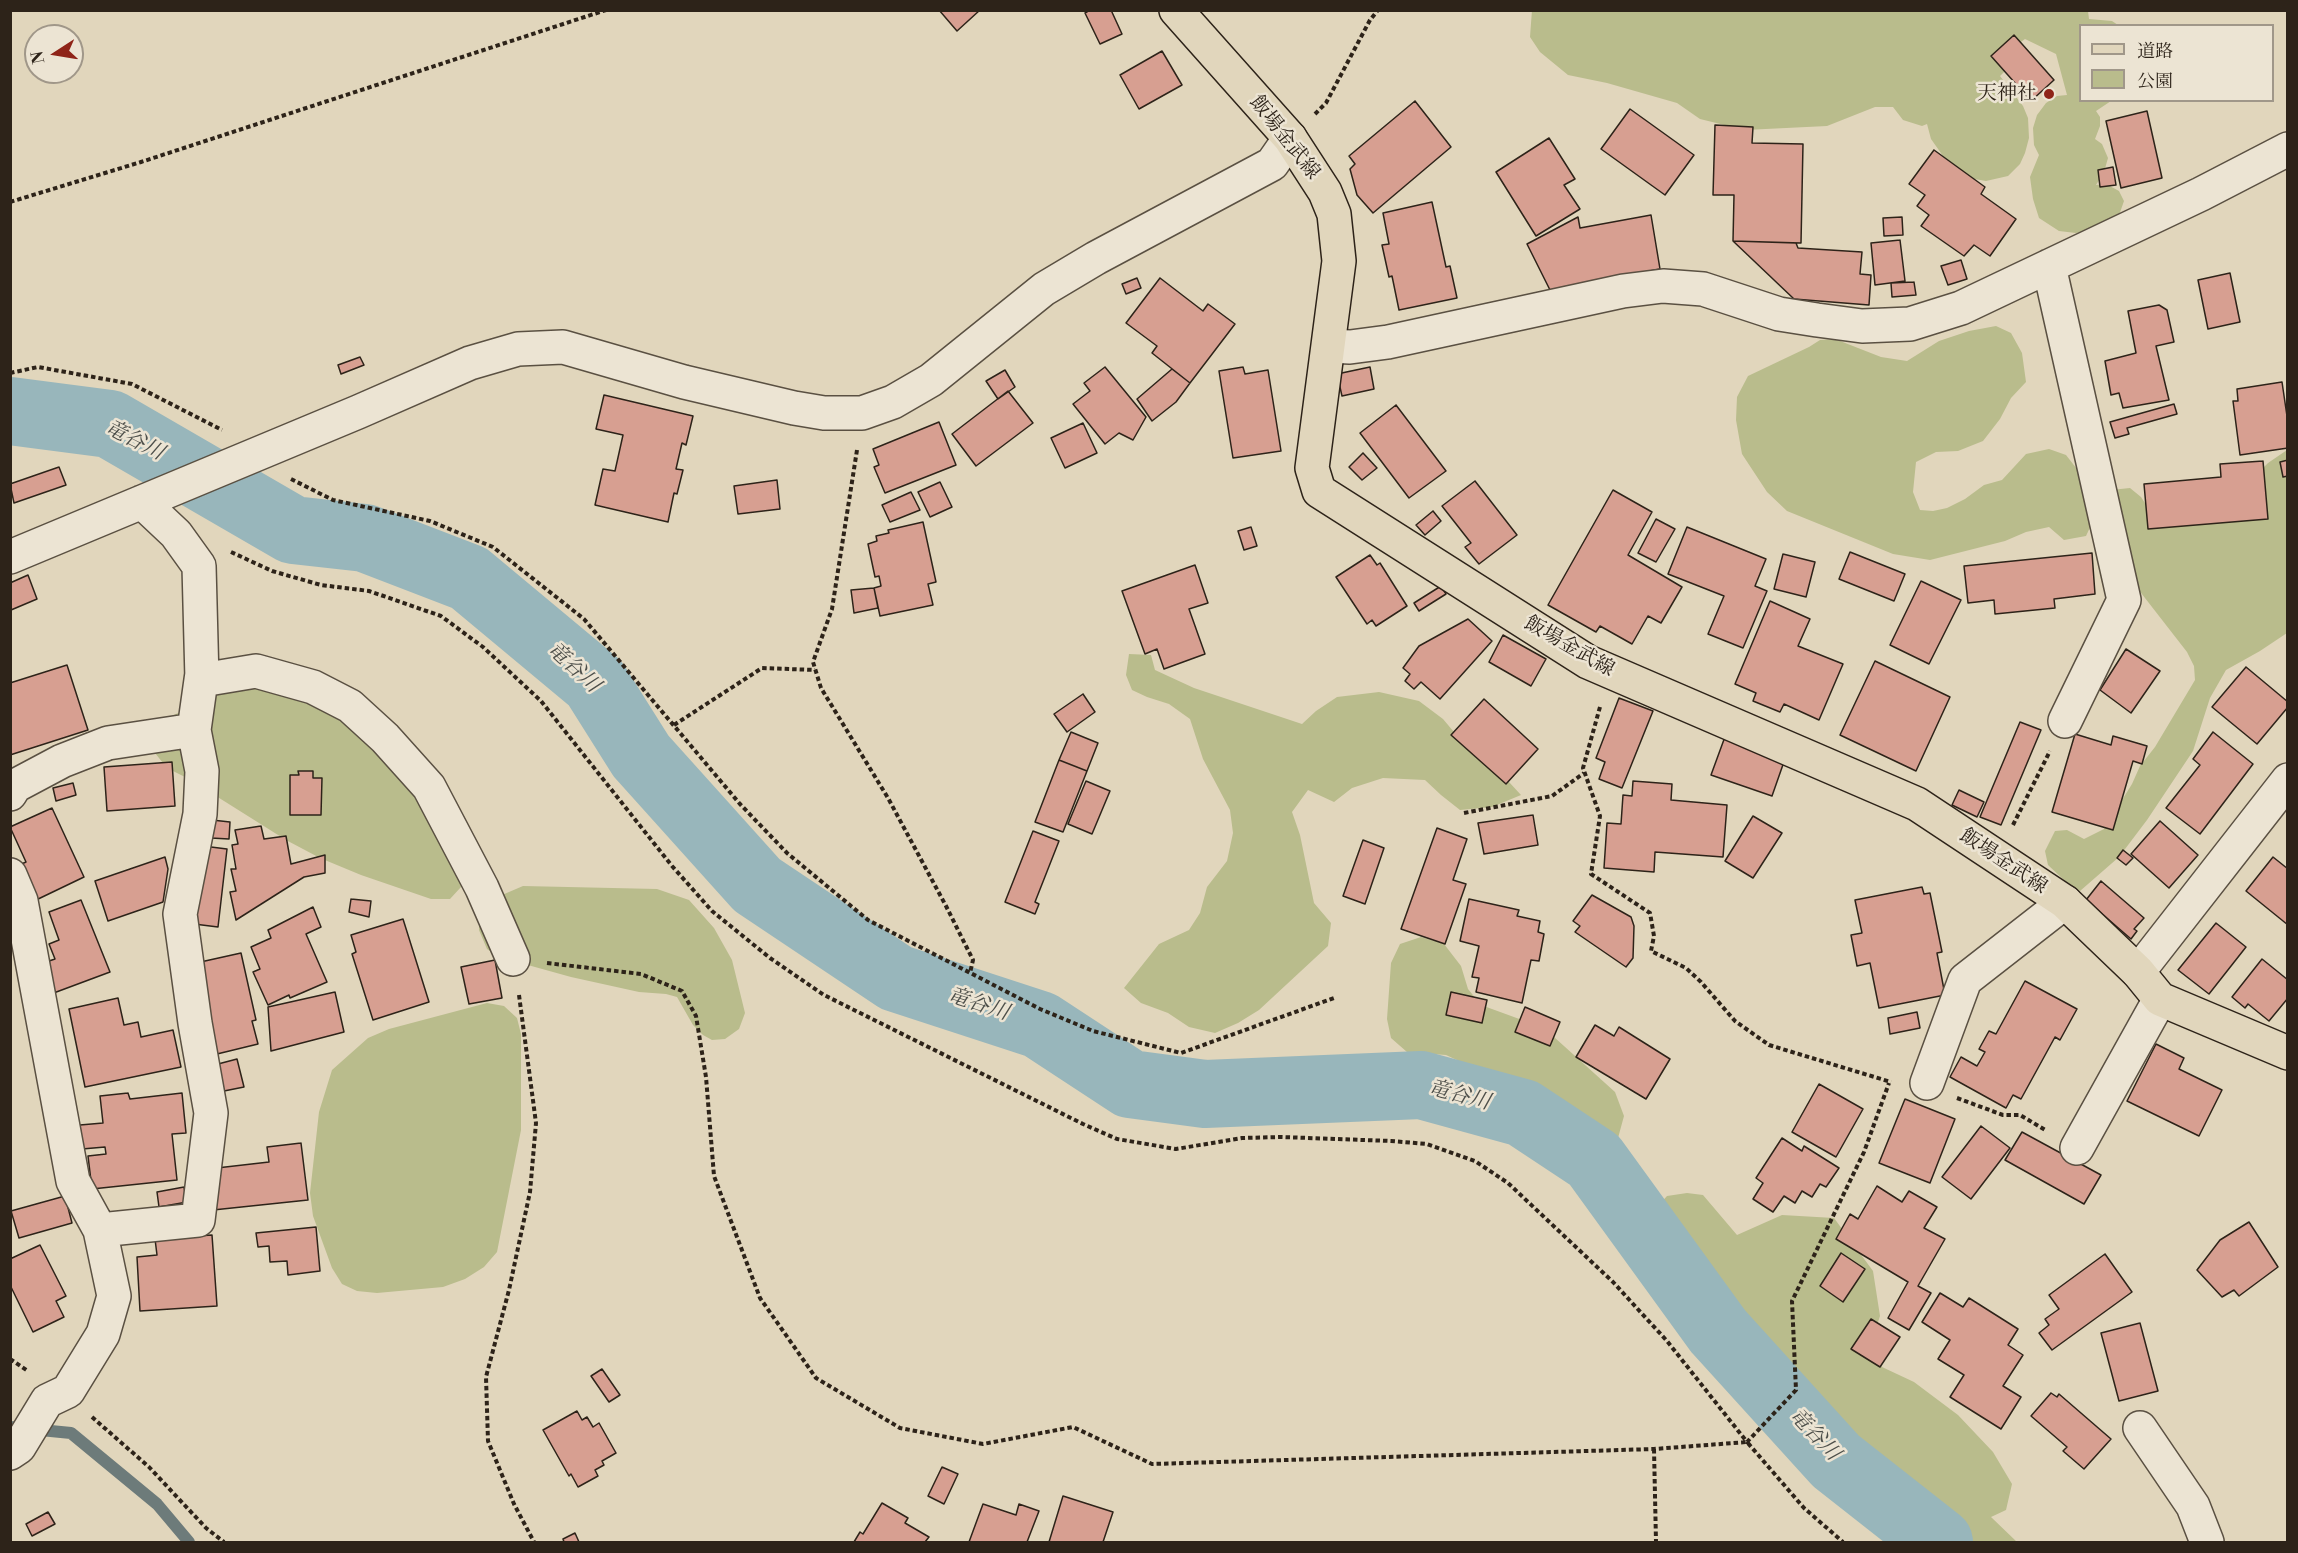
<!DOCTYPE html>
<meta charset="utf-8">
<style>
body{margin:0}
#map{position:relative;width:2298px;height:1553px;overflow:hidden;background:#e1d6bc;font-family:"Libre Bodoni","Noto Serif JP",serif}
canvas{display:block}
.frame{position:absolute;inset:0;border:12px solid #2d2319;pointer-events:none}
.legend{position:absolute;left:2079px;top:24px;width:195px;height:78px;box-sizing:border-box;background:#ece4d3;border:2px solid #a09789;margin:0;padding:8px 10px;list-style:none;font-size:18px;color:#2d2319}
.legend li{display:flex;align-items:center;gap:12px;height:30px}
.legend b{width:30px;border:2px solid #a09789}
.north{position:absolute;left:24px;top:24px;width:60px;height:60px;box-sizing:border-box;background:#ece4d3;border:2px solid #a09789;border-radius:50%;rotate:258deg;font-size:16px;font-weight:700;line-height:24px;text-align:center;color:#2d2319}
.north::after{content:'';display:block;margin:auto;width:21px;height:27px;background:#8f2418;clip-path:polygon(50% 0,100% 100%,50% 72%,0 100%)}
</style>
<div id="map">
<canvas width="2298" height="1553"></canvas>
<div class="frame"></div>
<ul class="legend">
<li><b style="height:8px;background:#e1d6bc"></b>道路</li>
<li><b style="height:16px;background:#b9bc8c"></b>公園</li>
</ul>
<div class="north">N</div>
</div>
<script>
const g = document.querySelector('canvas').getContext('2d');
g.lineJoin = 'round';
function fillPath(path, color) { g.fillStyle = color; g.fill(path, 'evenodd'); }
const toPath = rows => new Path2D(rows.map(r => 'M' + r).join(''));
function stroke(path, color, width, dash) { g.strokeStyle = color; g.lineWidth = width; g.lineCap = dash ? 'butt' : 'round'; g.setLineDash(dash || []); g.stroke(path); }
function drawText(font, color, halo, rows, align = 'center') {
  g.font = font + ' "Libre Bodoni","Noto Serif JP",serif'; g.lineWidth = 5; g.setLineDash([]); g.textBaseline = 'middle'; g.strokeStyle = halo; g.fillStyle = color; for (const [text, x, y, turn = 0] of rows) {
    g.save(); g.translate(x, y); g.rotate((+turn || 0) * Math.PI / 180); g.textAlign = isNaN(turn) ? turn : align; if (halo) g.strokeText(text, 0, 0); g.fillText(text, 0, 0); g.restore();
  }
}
fillPath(toPath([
 [1532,10,2088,11,2089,19,2112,21,2118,25,2080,26,2080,100,2111,101,2096,111,2100,117,2100,126,2095,139,2102,144,2108,158,2104,172,2096,185,2106,184,2119,191,2124,201,2118,218,2101,229,2076,233,2059,231,2039,218,2033,199,2030,177,2039,155,2034,145,2033,128,2037,115,2046,103,2057,96,2067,95,2056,54,2025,39,2011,49,2006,70,2000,76,2023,106,2028,118,2029,138,2025,153,2020,164,2008,176,1986,181,1963,177,1943,156,1931,139,1927,124,1922,126,1903,120,1893,107,1875,107,1827,126,1745,130,1700,119,1677,103,1607,83,1568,75,1540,52,1530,37],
 [1996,326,2011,333,2022,353,2026,382,2011,398,2000,419,1983,441,1958,451,1936,452,1916,462,1913,492,1920,510,1933,511,1947,508,1965,499,1984,485,2002,480,2026,454,2049,449,2066,455,2080,473,2093,521,2086,536,2064,540,2049,527,2026,532,2005,541,1930,560,1893,554,1787,511,1767,492,1742,454,1736,420,1737,397,1748,376,1809,347,1820,340,1835,339,1881,357,1907,361,1939,341,1969,331],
 [2287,450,2287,633,2260,651,2226,670,2210,698,2193,751,2147,820,2119,857,2080,891,2066,882,2048,865,2045,851,2055,831,2067,830,2084,839,2104,829,2132,784,2140,766,2155,747,2195,680,2194,666,2187,652,2138,589,2111,490,2130,488,2141,497,2152,514,2259,472,2268,463],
 [1129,654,1151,655,1155,670,1194,688,1302,724,1316,711,1337,697,1379,692,1419,701,1443,719,1469,750,1497,769,1521,795,1492,807,1460,810,1441,795,1425,780,1383,778,1352,788,1334,802,1308,790,1292,812,1300,835,1314,903,1331,923,1328,946,1259,1010,1238,1023,1215,1033,1189,1027,1168,1013,1141,1003,1124,988,1159,944,1189,930,1200,913,1207,887,1227,861,1233,833,1230,810,1203,759,1190,719,1169,704,1147,697,1132,690,1126,675],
 [244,685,292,694,329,711,378,751,418,797,459,871,461,887,450,899,431,899,361,875,320,858,286,840,189,779,167,768,151,748,161,721,225,691],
 [523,886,657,889,689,900,714,928,732,960,745,1013,739,1029,725,1039,712,1040,703,1035,693,1025,677,997,666,994,639,992,571,977,499,957,487,949,479,930,479,919,502,895],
 [1421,937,1444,944,1461,966,1468,989,1481,1005,1544,1028,1615,1092,1624,1116,1618,1138,1599,1144,1580,1139,1487,1074,1446,1055,1407,1052,1391,1038,1387,1019,1391,963,1400,944],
 [487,1003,504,1006,517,1018,521,1034,521,1130,497,1252,484,1267,465,1279,443,1287,377,1293,357,1291,342,1284,332,1268,313,1216,310,1193,319,1112,332,1070,368,1038,389,1029],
 [1687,1193,1703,1195,1737,1235,1782,1215,1834,1218,1873,1271,1880,1316,1871,1343,1882,1367,1914,1382,1958,1415,1993,1452,2012,1484,2006,1510,1991,1517,2017,1542,1902,1542,1857,1497,1684,1302,1664,1272,1654,1228,1656,1208,1667,1196]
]), '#b9bc8c');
stroke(toPath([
 [10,1427,71,1433,157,1504,189,1542]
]), '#6d7b7a', 12);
stroke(toPath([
 [10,411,110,424,293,530,365,538,469,578,595,683,641,756,757,885,896,978,1040,1025,1130,1084,1205,1094,1421,1085,1523,1113,1594,1160,1718,1331,1836,1461,1939,1542]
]), '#98b6bb', 68);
const building = toPath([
 [939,10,980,10,957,31,939,10],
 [1090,10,1111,10,1122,34,1100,44,1085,13,1090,10],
 [2014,35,2054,80,2031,101,1991,56,2014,35],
 [1162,51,1182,85,1139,109,1120,75,1162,51],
 [1415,101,1451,147,1373,213,1357,195,1350,169,1355,164,1349,156,1415,101],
 [1630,109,1694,155,1665,195,1601,149,1630,109],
 [2147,111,2162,178,2121,188,2106,121,2147,111],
 [1715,125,1753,127,1752,143,1803,144,1801,243,1733,241,1734,195,1713,195,1715,125],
 [1549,138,1575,179,1564,185,1580,209,1536,236,1496,172,1549,138],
 [1934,150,1985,187,1981,194,2016,219,1990,256,1974,245,1964,256,1921,226,1929,215,1917,206,1925,195,1909,184,1934,150],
 [2113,167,2116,185,2100,187,2098,170,2113,167],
 [1432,202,1446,267,1450,266,1457,298,1399,310,1392,276,1389,277,1382,245,1389,244,1383,213,1432,202],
 [1651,215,1660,269,1550,290,1527,244,1578,217,1580,228,1651,215],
 [1902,217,1903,235,1884,236,1883,218,1902,217],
 [1900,240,1905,281,1875,285,1871,243,1900,240],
 [1733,241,1796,243,1798,248,1862,252,1860,274,1871,275,1869,305,1794,299,1733,241],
 [1961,260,1967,279,1948,285,1941,266,1961,260],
 [2230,273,2240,322,2208,329,2198,280,2230,273],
 [1137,278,1141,288,1126,294,1122,284,1137,278],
 [1160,278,1203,311,1208,304,1235,324,1190,383,1152,353,1157,346,1126,323,1160,278],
 [1914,282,1916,295,1892,297,1891,283,1914,282],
 [2159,305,2167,310,2174,342,2156,346,2169,400,2123,408,2119,393,2111,395,2105,361,2136,353,2128,311,2159,305],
 [360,357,364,365,341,374,338,365,360,357],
 [1105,367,1146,417,1133,440,1119,433,1105,444,1073,404,1090,391,1084,383,1105,367],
 [1243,367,1245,374,1268,370,1281,451,1233,458,1219,371,1243,367],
 [1370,367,1374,389,1342,396,1337,374,1370,367],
 [1172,369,1190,383,1176,402,1152,421,1137,399,1172,369],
 [1005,370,1015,387,998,399,986,381,1005,370],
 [2282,382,2288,423,2288,448,2240,455,2233,401,2238,401,2237,389,2282,382],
 [1008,391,1033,423,976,466,952,434,1008,391],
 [604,395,693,416,686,445,682,443,676,469,683,470,677,494,674,493,668,522,595,505,603,469,615,471,623,435,596,429,604,395],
 [2174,404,2177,414,2127,428,2129,434,2115,438,2110,422,2174,404],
 [1396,405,1446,471,1409,498,1360,433,1396,405],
 [939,422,956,465,885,493,874,467,879,465,873,449,939,422],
 [1083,423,1097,453,1065,468,1051,438,1083,423],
 [1363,453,1377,468,1362,480,1349,467,1363,453],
 [2288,460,2288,476,2283,477,2280,462,2288,460],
 [2263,461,2268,519,2148,529,2144,484,2221,477,2220,464,2263,461],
 [59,467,66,485,14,503,10,484,59,467],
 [777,480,780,509,738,514,734,486,777,480],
 [1475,481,1517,535,1479,564,1465,547,1471,543,1442,506,1475,481],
 [940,482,952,507,930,517,918,492,940,482],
 [1613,490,1652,512,1628,555,1682,587,1661,623,1648,616,1632,644,1600,626,1596,632,1548,605,1613,490],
 [911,492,920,510,890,522,882,505,911,492],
 [1433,511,1441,521,1425,535,1416,525,1433,511],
 [1656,519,1675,529,1656,562,1638,553,1656,519],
 [923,522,936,582,928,584,933,605,880,616,874,588,881,586,879,576,875,577,868,544,877,541,876,536,889,533,888,530,923,522],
 [1251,527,1257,546,1244,550,1238,531,1251,527],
 [1687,527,1766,559,1755,586,1767,591,1743,648,1708,634,1724,596,1668,574,1687,527],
 [1850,552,1905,574,1894,601,1839,579,1850,552],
 [2092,553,2095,594,2054,599,2055,608,1995,614,1994,600,1968,603,1964,566,2092,553],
 [1783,554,1815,562,1806,597,1774,589,1783,554],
 [1370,555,1377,565,1380,563,1407,606,1376,626,1372,620,1367,624,1336,577,1370,555],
 [1195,565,1208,603,1189,609,1205,654,1164,669,1157,649,1145,654,1122,591,1195,565],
 [28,575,37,599,11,610,10,583,28,575],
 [1921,581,1961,600,1929,664,1890,645,1921,581],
 [1441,586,1446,594,1419,611,1414,603,1441,586],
 [874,588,878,608,854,613,851,590,874,588],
 [1770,601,1810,619,1798,646,1843,664,1819,720,1784,704,1780,712,1753,701,1756,693,1735,684,1770,601],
 [1468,619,1492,641,1440,699,1421,682,1414,689,1405,681,1410,674,1403,668,1419,646,1468,619],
 [1503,635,1546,659,1531,686,1489,662,1503,635],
 [2126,649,2160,671,2131,713,2100,690,2126,649],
 [1875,661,1950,697,1916,771,1840,735,1875,661],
 [67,665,88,730,10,755,10,683,67,665],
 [2246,667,2288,702,2288,707,2257,744,2212,707,2246,667],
 [1083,694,1095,712,1067,732,1054,714,1083,694],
 [1619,698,1653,711,1622,788,1599,779,1605,762,1596,758,1619,698],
 [1484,699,1538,749,1506,784,1451,735,1484,699],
 [2020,722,2041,730,2001,825,1980,817,2020,722],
 [1071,732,1098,743,1087,771,1059,760,1071,732],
 [2213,732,2253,764,2200,834,2166,808,2200,765,2193,759,2213,732],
 [1726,734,1786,756,1772,796,1711,775,1726,734],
 [2075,734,2111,745,2113,736,2147,746,2142,764,2133,761,2113,830,2052,812,2075,734],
 [1059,760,1087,771,1063,832,1035,822,1059,760],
 [172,762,175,806,107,811,104,767,172,762],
 [298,771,313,771,313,778,322,778,321,815,290,815,290,775,299,775,298,771],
 [1086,781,1110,791,1092,834,1068,824,1086,781],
 [1633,781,1672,784,1671,800,1727,805,1723,857,1655,852,1654,872,1604,868,1607,823,1621,824,1623,795,1632,796,1633,781],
 [73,783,76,795,56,801,53,788,73,783],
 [1959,790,1984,802,1977,817,1952,805,1959,790],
 [52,808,84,877,34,901,17,866,26,862,10,827,52,808],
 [1533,815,1538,845,1484,854,1478,823,1533,815],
 [1753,816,1782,833,1753,878,1725,861,1753,816],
 [212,820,230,822,229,839,211,838,212,820],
 [2160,821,2198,855,2169,888,2131,854,2160,821],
 [261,826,264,839,286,836,291,864,325,855,325,873,304,877,236,920,230,892,236,891,231,869,236,869,232,845,238,844,235,830,261,826],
 [1437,828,1467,839,1453,880,1466,884,1445,944,1401,929,1437,828],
 [1033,831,1059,841,1035,902,1039,904,1035,914,1005,902,1033,831],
 [1363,840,1384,848,1365,904,1343,896,1363,840],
 [203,846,227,849,218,927,194,924,203,846],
 [2123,850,2133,858,2126,865,2117,858,2123,850],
 [165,857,168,869,163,902,108,921,95,881,165,857],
 [2273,857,2288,869,2288,925,2246,891,2273,857],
 [2101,881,2144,918,2134,929,2137,931,2131,939,2086,900,2101,881],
 [1922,887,1924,894,1930,893,1942,952,1937,953,1945,995,1879,1008,1870,963,1857,966,1851,935,1862,933,1855,900,1922,887],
 [1592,895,1631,917,1634,926,1633,958,1626,967,1575,932,1580,926,1573,921,1592,895],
 [351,899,371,901,369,917,349,912,351,899],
 [1469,899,1519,910,1517,916,1540,921,1538,932,1544,934,1539,961,1531,960,1522,1003,1476,992,1479,978,1472,977,1479,946,1460,941,1469,899],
 [81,900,110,972,51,994,40,964,55,959,49,944,59,940,49,912,81,900],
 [313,907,321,927,306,934,327,982,290,998,289,995,268,1005,253,972,260,969,251,947,271,938,268,930,313,907],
 [403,919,429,1002,373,1020,352,954,356,952,351,935,403,919],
 [2216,923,2246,947,2209,994,2178,970,2216,923],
 [241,953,256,1020,252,1021,258,1044,217,1054,196,963,241,953],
 [2262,959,2288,980,2288,998,2269,1021,2248,1004,2245,1008,2232,997,2262,959],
 [495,960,502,998,469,1004,461,967,495,960],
 [2025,981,2077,1009,2060,1040,2055,1037,2021,1099,2013,1095,2006,1108,1950,1077,1961,1057,1977,1066,1985,1052,1979,1049,1989,1031,1996,1034,2025,981],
 [335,992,344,1032,271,1051,268,1007,335,992],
 [1451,992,1487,1000,1482,1023,1446,1015,1451,992],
 [118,998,124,1025,138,1022,141,1037,173,1030,181,1067,85,1087,69,1009,118,998],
 [1525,1007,1560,1022,1550,1046,1515,1032,1525,1007],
 [1917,1012,1920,1028,1890,1034,1888,1018,1917,1012],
 [1595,1025,1614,1036,1619,1027,1670,1059,1646,1099,1576,1057,1595,1025],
 [2156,1044,2184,1058,2179,1069,2222,1090,2199,1136,2127,1101,2156,1044],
 [237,1059,244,1087,224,1091,218,1064,237,1059],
 [1819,1084,1863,1109,1836,1157,1792,1132,1819,1084],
 [128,1093,130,1099,182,1093,186,1133,172,1134,177,1180,92,1189,88,1156,106,1154,105,1147,82,1149,80,1125,103,1123,100,1096,128,1093],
 [1905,1099,1955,1119,1930,1183,1879,1163,1905,1099],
 [1981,1126,2010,1148,1971,1199,1942,1177,1981,1126],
 [2022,1132,2101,1175,2084,1204,2005,1160,2022,1132],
 [1782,1138,1802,1151,1804,1146,1839,1168,1826,1187,1820,1184,1812,1197,1802,1191,1795,1203,1784,1196,1773,1212,1753,1199,1763,1183,1756,1178,1782,1138],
 [301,1143,308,1200,213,1210,208,1169,269,1162,267,1147,301,1143],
 [1877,1186,1902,1202,1909,1191,1937,1207,1924,1228,1945,1239,1918,1286,1931,1293,1909,1330,1888,1318,1908,1282,1836,1239,1850,1214,1858,1219,1877,1186],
 [184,1187,187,1202,159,1207,157,1192,184,1187],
 [65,1196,72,1223,19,1238,11,1211,65,1196],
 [2249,1222,2278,1267,2239,1296,2234,1290,2222,1297,2197,1270,2220,1240,2249,1222],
 [316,1227,320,1271,288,1275,287,1261,270,1262,269,1246,258,1247,256,1233,316,1227],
 [212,1235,217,1306,140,1311,137,1257,157,1255,155,1239,212,1235],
 [40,1245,66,1296,56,1301,64,1317,33,1332,10,1285,10,1259,40,1245],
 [1841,1253,1865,1269,1843,1302,1820,1286,1841,1253],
 [2105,1254,2132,1292,2052,1350,2039,1333,2049,1325,2045,1319,2059,1309,2049,1295,2105,1254],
 [1940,1293,1963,1307,1969,1298,2018,1329,2008,1345,2023,1355,2003,1386,2021,1397,2001,1429,1950,1397,1964,1375,1938,1359,1950,1340,1922,1322,1940,1293],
 [1871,1319,1900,1337,1880,1367,1851,1349,1871,1319],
 [2140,1323,2158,1391,2119,1401,2101,1333,2140,1323],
 [602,1369,620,1395,609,1402,591,1376,602,1369],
 [2051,1393,2057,1397,2059,1394,2111,1439,2084,1469,2063,1451,2067,1447,2031,1416,2051,1393],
 [577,1411,582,1420,587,1417,593,1427,599,1423,616,1453,602,1461,604,1465,595,1470,598,1476,578,1487,571,1474,569,1476,543,1430,577,1411],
 [942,1467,958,1474,944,1504,928,1496,942,1467],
 [1063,1496,1113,1512,1103,1542,1049,1542,1063,1496],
 [882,1503,908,1518,905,1523,929,1537,925,1542,854,1542,860,1532,863,1534,882,1503],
 [983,1504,1016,1515,1019,1504,1039,1511,1027,1542,969,1542,983,1504],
 [48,1512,55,1524,32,1536,26,1524,48,1512],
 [575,1533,579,1542,564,1542,563,1539,575,1533]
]);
fillPath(building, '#d79f91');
stroke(building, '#2d2319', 1.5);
const minor = toPath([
 [2049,266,2124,600,2065,721],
 [1329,346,1350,347,1388,342,1623,291,1663,286,1703,289,1779,314,1817,320,1862,326,1910,324,1961,308,2201,194,2288,149],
 [142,502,176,534,199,566,202,680,256,671,313,687,350,706,385,738,429,787,482,888,513,959],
 [10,557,358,412,470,363,518,349,563,347,684,382,794,408,824,413,862,413,893,402,931,380,1044,289,1096,258,1272,164,1290,138],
 [10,794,15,786,62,761,108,743,194,730,202,673],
 [10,875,21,901,73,1181,100,1230,114,1296,103,1334,68,1391,47,1401,19,1447,10,1453],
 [2138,972,2288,780],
 [1927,1083,1965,980,2065,902],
 [2077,1148,2160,999],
 [100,1230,198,1220,211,1113,195,1023,180,914,200,814,202,771,194,730],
 [2140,1428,2193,1506,2207,1542]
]);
const major = toPath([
 [1176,10,1290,138,1325,192,1334,214,1339,261,1312,468,1319,491,1588,662,1917,804,2065,902,2138,972,2160,999,2288,1053]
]);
stroke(minor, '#5a5042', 36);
stroke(major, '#2d2319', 36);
stroke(toPath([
 [1315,114,1326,103,1370,20,1378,10],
 [10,202,141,162,606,10],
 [10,373,38,367,132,384,222,430],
 [857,450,832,609,813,662,821,688,888,798,946,906,973,960,970,973],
 [291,479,333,500,430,521,493,547,584,619,740,804,787,853,868,920,1040,1009,1093,1031,1181,1053,1334,998],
 [231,552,272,571,321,585,369,591,441,616,483,647,541,701,672,866,712,911,770,958,824,995,1083,1124,1117,1139,1176,1149,1242,1138,1281,1137,1391,1141,1427,1144,1475,1161,1508,1183,1613,1282,1667,1341,1747,1442,1796,1390,1792,1301,1864,1152,1889,1083],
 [1600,707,1583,768,1600,816,1591,874,1650,913,1654,936,1651,951,1686,968,1701,982,1735,1021,1769,1045,1891,1082],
 [674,725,762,668,815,670],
 [1464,813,1552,796,1584,773],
 [2013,825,2050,751],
 [547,963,641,974,682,991,696,1016,706,1077,714,1176,760,1298,816,1378,900,1428,983,1444,1073,1427,1152,1464,1654,1449,1747,1442,1804,1508,1843,1542],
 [519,995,536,1123,530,1192,509,1290,486,1377,488,1441,514,1504,534,1542],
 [1957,1098,2003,1115,2020,1115,2047,1131],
 [10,1359,28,1371],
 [92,1417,149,1467,206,1528,224,1542],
 [1654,1449,1656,1542]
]), '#2d2319', 4, [4.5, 3]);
stroke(minor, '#ece4d3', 33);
stroke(major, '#e1d6bc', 33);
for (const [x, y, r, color] of [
 [2049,94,6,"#8f2418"]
]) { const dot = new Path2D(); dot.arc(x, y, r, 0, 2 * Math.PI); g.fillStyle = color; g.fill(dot); stroke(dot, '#ece4d3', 2); }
drawText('20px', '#2d2319', '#ece4d3', [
 ["天神社",2037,94]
], 'right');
drawText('20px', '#2d2319', '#ece4d3', [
 ["飯場金武線",1284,138,52],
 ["飯場金武線",1569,647,30],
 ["飯場金武線",2003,862,34]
]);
drawText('italic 21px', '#4d4f4a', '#ece4d3', [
 ["竜谷川",134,441,27],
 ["竜谷川",573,668,43],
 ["竜谷川",978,1005,18],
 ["竜谷川",1459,1096,15],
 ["竜谷川",1814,1435,47]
]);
</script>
